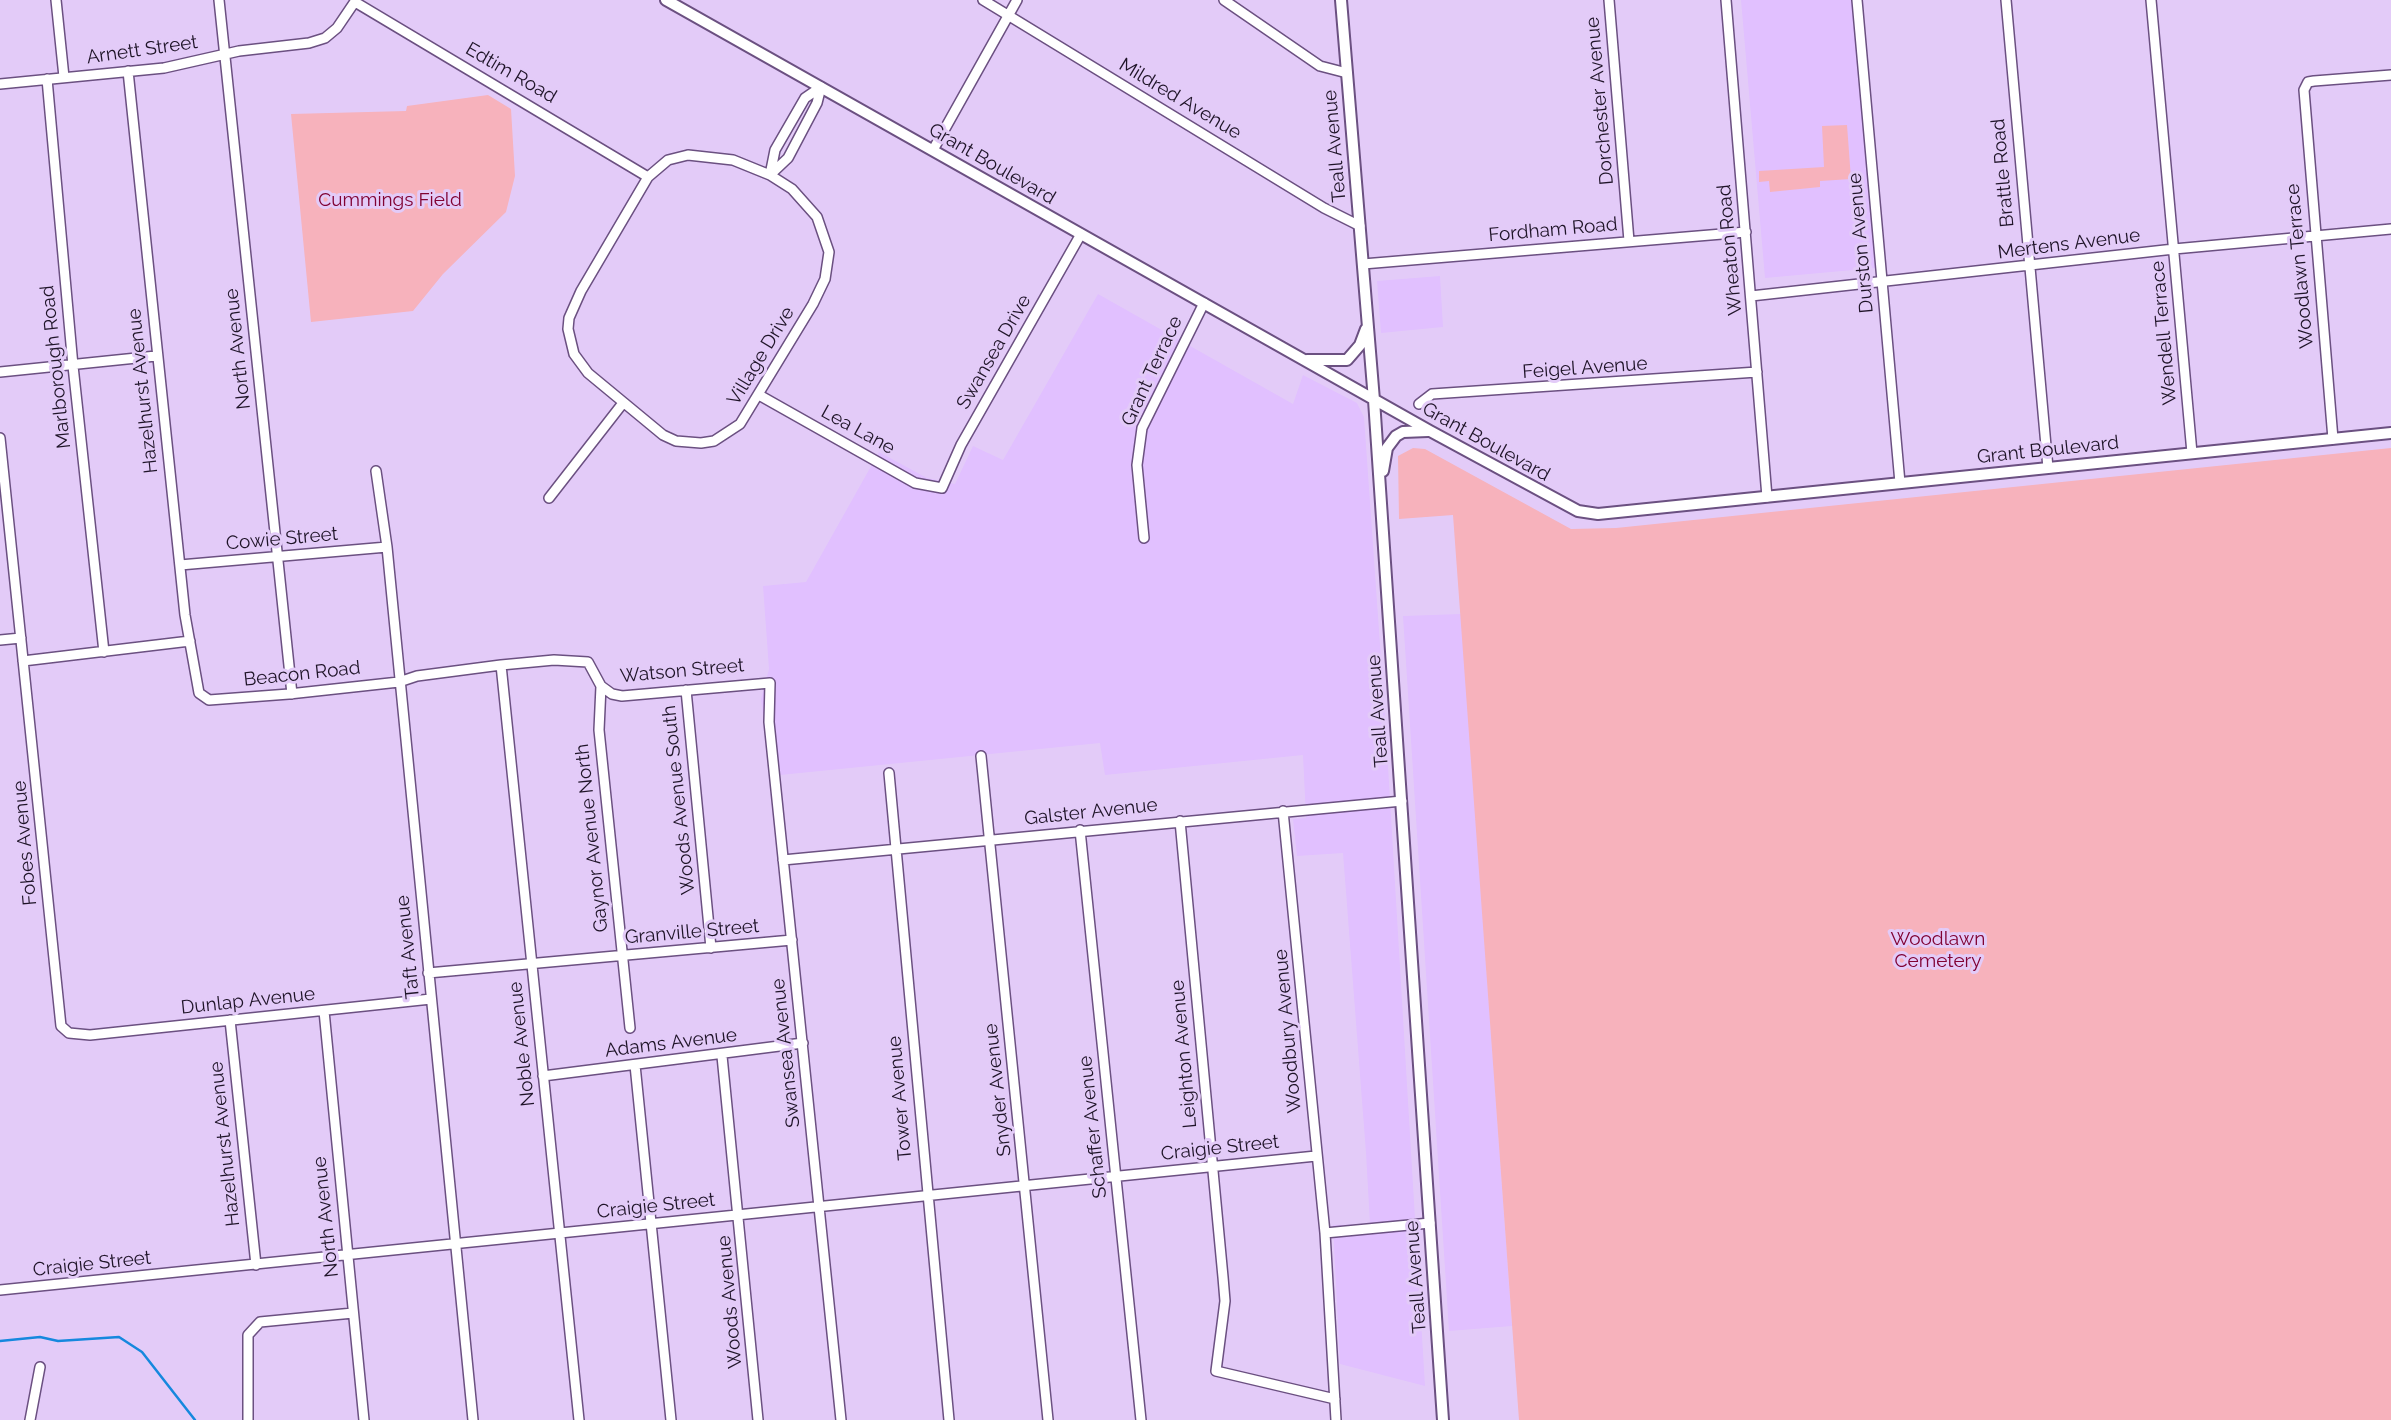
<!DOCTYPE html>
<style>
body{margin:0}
canvas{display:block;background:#e3cbf8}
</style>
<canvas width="2391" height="1420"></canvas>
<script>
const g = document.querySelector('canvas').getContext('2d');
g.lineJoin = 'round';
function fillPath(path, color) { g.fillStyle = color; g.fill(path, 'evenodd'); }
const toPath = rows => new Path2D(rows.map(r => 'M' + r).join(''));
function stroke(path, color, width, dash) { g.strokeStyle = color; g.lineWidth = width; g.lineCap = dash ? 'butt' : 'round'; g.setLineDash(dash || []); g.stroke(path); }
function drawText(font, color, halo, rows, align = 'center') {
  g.font = font + ' Raleway,sans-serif'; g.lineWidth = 6; g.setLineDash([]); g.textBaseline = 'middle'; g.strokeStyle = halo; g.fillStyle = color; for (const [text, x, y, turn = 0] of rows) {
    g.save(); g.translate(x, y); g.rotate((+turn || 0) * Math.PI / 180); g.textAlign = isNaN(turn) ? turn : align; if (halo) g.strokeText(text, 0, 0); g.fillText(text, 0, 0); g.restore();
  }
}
fillPath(toPath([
 [1741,0,1852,0,1875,268,1765,278],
 [1440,276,1443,327,1381,333,1377,281],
 [1098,294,1293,404,1303,375,1357,403,1364,417,1385,716,1425,1386,1340,1364,1333,1225,1370,1224,1366,1153,1343,853,1297,856,1293,819,1306,818,1303,755,1105,775,1100,743,770,776,761,699,769,669,763,586,806,582,879,452,927,478,955,484,973,446,1003,460],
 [1461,614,1512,1326,1449,1331,1403,616]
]), '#e1c0ff');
fillPath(toPath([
 [488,95,511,109,515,176,506,212,443,274,413,311,311,322,291,114,406,111,407,106],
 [1847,125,1851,179,1820,181,1820,187,1770,192,1769,181,1759,182,1759,171,1824,167,1822,126],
 [1413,448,1425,449,1571,529,1616,528,2391,448,2391,1420,1519,1420,1453,515,1399,519,1398,456]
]), '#f7b2bc');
stroke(toPath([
 [0,1341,40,1337,58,1341,119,1337,142,1352,195,1420]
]), '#1688de', 2.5);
const minor = toPath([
 [56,0,64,77],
 [219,0,292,694],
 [983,0,1324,208,1360,226],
 [1224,0,1320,66,1347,73],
 [1609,0,1629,241],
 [1726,0,1767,497],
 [1857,0,1900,483],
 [2006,0,2048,468],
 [2151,0,2192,453],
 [355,2,648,177],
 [128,71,185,615,199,693,209,700,289,694,399,682,417,676,501,665,554,660,588,662,601,686,599,730,630,1028],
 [47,79,73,366,104,652],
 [0,84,164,68,239,51,309,43,325,38,337,28,356,0],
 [821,87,817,103,788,158,770,175,775,150,805,98,821,87],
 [933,150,1017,0],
 [688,155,733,160,770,175,792,189,817,217,829,252,825,279,813,304,740,424,714,441,701,443,676,441,663,435,588,373,574,354,568,329,569,318,581,291,648,177,668,160,688,155],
 [1363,264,1746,232],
 [1751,296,2174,249,2391,229],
 [0,372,156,356],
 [759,395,915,483,942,488,961,445,1081,234],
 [1419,404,1432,394,1757,372],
 [0,438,61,1026,69,1033,90,1035,431,999],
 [2333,439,2304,90,2308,82,2314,81,2391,75],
 [376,471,387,547,473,1420],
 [549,498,623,403],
 [1144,538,1137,465,1142,428,1204,303],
 [180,565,387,547],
 [0,640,21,638],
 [23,661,190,641],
 [501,665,579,1420],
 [601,686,612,694,622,696,770,683,769,722,841,1420],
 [686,690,711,948],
 [981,756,1048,1420],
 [889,773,949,1420],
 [1283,811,1325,1233,1336,1420],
 [1180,821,1223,1277,1225,1301,1216,1371,1335,1399],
 [1080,830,1141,1420],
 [783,860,1402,801],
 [428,973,792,940],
 [324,1011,364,1420],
 [230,1020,256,1265],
 [722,1056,758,1420],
 [635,1065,671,1420],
 [543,1076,803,1043],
 [1325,1233,1430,1223],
 [0,1290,1316,1156],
 [30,1420,40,1367],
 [248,1420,248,1335,260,1322,353,1313]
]);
const tertiary = toPath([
 [666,0,1430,431,1578,511,1598,514,2391,433],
 [1341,0,1374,400,1443,1420],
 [1307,360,1347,360,1360,345,1366,329],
 [1383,471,1387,448,1396,436,1403,432,1428,431]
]);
stroke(minor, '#6b5081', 12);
stroke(tertiary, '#6b5081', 14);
stroke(minor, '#fff', 9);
stroke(tertiary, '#fff', 10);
drawText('19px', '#1f1428', '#e3cbf8', [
 ["Arnett Street",142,50,-8],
 ["Edtim Road",511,73,30],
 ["Mildred Avenue",1180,99,31],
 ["Dorchester Avenue",1600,101,-95],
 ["Teall Avenue",1335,146,-95],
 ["Grant Boulevard",992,164,30],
 ["Brattle Road",2003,173,-95],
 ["Fordham Road",1553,230,-5],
 ["Durston Avenue",1861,243,-95],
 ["Mertens Avenue",2069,244,-7],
 ["Wheaton Road",1730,250,-95],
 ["Woodlawn Terrace",2300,266,-95],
 ["Wendell Terrace",2164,333,-95],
 ["North Avenue",238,349,-96],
 ["Swansea Drive",994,352,-60],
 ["Village Drive",761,356,-59],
 ["Marlborough Road",56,367,-96],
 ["Feigel Avenue",1585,368,-4],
 ["Grant Terrace",1152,371,-65],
 ["Hazelhurst Avenue",143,391,-96],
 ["Lea Lane",858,430,29],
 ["Grant Boulevard",1486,442,29],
 ["Grant Boulevard",2048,450,-6],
 ["Cowie Street",282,539,-5],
 ["Watson Street",682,671,-5],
 ["Beacon Road",302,674,-6],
 ["Teall Avenue",1378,711,-94],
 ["Woods Avenue South",679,800,-96],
 ["Galster Avenue",1091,812,-6],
 ["Gaynor Avenue North",592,838,-96],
 ["Fobes Avenue",25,843,-95],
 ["Granville Street",692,932,-5],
 ["Taft Avenue",408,947,-96],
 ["Dunlap Avenue",248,1001,-6],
 ["Woodbury Avenue",1288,1031,-95],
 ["Adams Avenue",671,1043,-7],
 ["Noble Avenue",522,1044,-96],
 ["Swansea Avenue",786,1053,-96],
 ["Leighton Avenue",1184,1054,-95],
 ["Snyder Avenue",998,1090,-96],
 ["Tower Avenue",900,1098,-95],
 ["Schaffer Avenue",1093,1127,-96],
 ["Hazelhurst Avenue",225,1144,-96],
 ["Craigie Street",1220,1148,-6],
 ["Craigie Street",656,1206,-6],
 ["North Avenue",326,1217,-96],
 ["Craigie Street",92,1264,-6],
 ["Teall Avenue",1416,1277,-94],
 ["Woods Avenue",730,1302,-95]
]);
drawText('19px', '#800233', '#e3cbf8', [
 ["Cummings Field",390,200],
 ["Woodlawn",1938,939],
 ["Cemetery",1938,961]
]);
</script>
